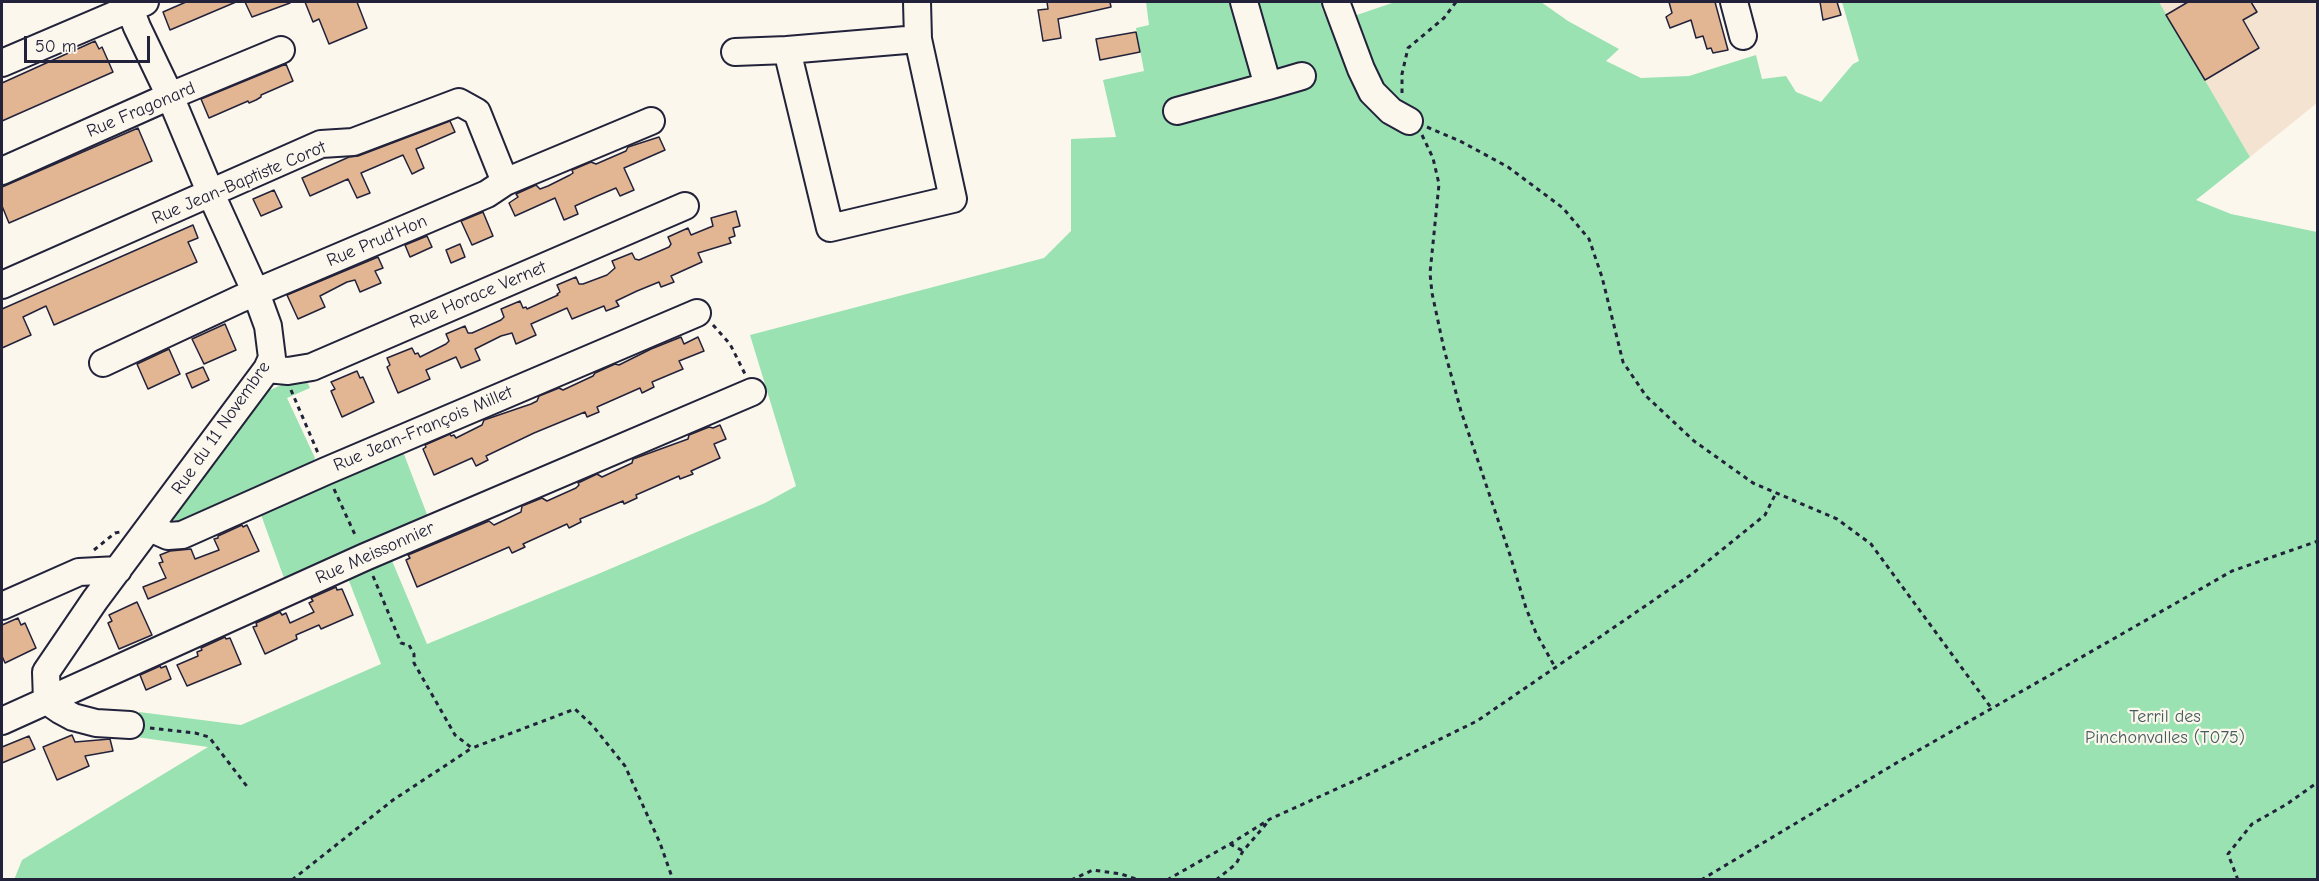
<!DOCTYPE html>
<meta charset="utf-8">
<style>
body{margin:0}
#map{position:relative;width:2319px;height:881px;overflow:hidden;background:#fbf7ec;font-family:"Comic Neue",sans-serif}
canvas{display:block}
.frame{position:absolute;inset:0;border:3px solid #22223b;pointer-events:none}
.scale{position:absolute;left:24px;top:36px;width:126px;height:27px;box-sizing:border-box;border:3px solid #22223b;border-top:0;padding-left:8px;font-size:18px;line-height:21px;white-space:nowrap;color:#22223b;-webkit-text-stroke:4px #fbf7ec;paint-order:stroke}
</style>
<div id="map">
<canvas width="2319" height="881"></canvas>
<div class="frame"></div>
<div class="scale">50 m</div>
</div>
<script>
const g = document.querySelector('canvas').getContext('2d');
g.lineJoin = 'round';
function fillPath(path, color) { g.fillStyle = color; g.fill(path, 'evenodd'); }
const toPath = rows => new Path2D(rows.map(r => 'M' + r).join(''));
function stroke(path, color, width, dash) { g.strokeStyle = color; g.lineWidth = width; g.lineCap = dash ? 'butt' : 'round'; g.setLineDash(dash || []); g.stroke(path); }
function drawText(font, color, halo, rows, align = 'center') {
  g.font = font + ' "Comic Neue",sans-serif'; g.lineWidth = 4.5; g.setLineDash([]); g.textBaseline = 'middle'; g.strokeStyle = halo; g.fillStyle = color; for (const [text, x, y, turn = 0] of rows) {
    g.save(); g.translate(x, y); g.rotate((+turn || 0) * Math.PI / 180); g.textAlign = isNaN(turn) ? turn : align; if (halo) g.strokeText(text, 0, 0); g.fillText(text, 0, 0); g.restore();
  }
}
fillPath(toPath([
 [2159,2,2317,2,2317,103,2250,157]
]), '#f4e3d1');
fillPath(toPath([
 [1146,2,1321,2,1322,9,1353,75,1351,17,1395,2,1541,2,1568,21,1619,49,1606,61,1641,78,1689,76,1756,55,1762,79,1786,76,1796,92,1821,102,1853,64,1859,61,1842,2,2159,2,2250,157,2196,200,2231,214,2317,232,2317,879,14,880,22,860,208,747,136,737,139,712,241,725,381,664,346,573,390,556,427,644,598,574,765,503,796,486,750,335,1044,258,1071,231,1071,139,1116,137,1103,80,1144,71,1136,28,1149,25],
 [304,375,310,388,287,398,315,458,311,466,178,523,170,516,261,394],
 [402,449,428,517,340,557,284,578,260,512]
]), '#9ae2b1');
const building = toPath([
 [186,2,236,2,170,30,163,12,186,2],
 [245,2,290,2,290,3,252,17,245,2],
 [305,2,357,2,367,28,329,44,319,19,313,22,305,2],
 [1047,2,1110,2,1111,7,1058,19,1061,38,1043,41,1038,10,1048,9,1047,2],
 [1669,2,1715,2,1728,50,1713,53,1711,48,1707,49,1703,36,1696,38,1691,20,1670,28,1666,17,1672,13,1669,2],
 [1820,2,1837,2,1841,15,1823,20,1820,2],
 [2188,2,2251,2,2257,12,2243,20,2259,48,2205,80,2166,15,2188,2],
 [1136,32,1140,52,1100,60,1096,39,1136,32],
 [95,41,99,49,102,47,113,72,2,121,2,83,95,41],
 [286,64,293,81,261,95,261,97,256,100,249,103,248,101,209,118,201,99,286,64],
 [450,121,455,132,416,149,424,168,412,174,403,155,361,173,370,193,357,198,348,179,310,196,302,178,349,157,358,156,450,121],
 [138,128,152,161,9,223,2,206,2,187,138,128],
 [659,137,665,150,624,168,634,190,620,196,616,188,595,197,575,206,578,214,564,220,555,198,515,216,509,203,518,197,516,194,536,185,540,189,548,186,570,175,573,173,572,170,591,162,596,164,603,161,626,151,628,147,659,137],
 [274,190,282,207,261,216,253,199,274,190],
 [736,211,740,226,733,228,735,236,729,238,731,243,698,253,702,262,671,276,674,282,661,287,659,282,637,291,616,301,619,306,606,311,604,306,572,319,567,308,531,324,536,335,516,344,512,333,501,336,475,349,480,360,461,368,456,357,426,370,430,379,398,393,387,367,390,365,387,358,412,348,415,354,418,353,420,357,446,344,449,341,446,334,465,326,468,333,472,333,501,320,504,317,501,309,520,301,523,308,526,307,527,309,558,295,557,294,560,292,557,285,576,277,579,284,583,284,607,275,615,268,612,261,632,253,635,259,639,260,669,247,671,244,668,237,688,228,691,235,713,226,711,218,736,211],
 [483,212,493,236,472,245,461,221,483,212],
 [193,225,198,238,188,242,197,262,54,325,46,306,23,317,31,335,2,348,2,309,193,225],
 [427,236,432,247,410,257,405,245,427,236],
 [460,244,465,257,451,263,446,250,460,244],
 [378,257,383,268,375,271,381,283,360,292,355,280,347,282,320,296,325,307,298,319,287,295,378,257],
 [225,324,236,350,204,364,192,339,225,324],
 [681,337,684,344,698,337,704,351,679,361,683,369,652,382,654,387,642,393,640,388,597,407,599,412,587,417,585,412,534,433,486,456,488,460,476,466,472,458,434,475,423,449,426,447,425,445,450,434,451,436,454,435,456,438,482,425,484,420,531,404,537,401,539,396,559,388,563,390,593,376,595,373,615,364,619,365,651,349,681,337],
 [169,349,180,374,148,389,137,364,169,349],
 [203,367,209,380,192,388,186,374,203,367],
 [357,371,360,378,363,377,374,402,342,417,331,391,335,389,331,382,357,371],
 [720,425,726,439,714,444,720,458,691,471,693,474,680,479,679,476,636,495,637,498,624,504,623,501,580,519,581,522,569,528,567,524,523,544,525,547,512,553,509,547,417,587,406,560,410,558,408,555,489,521,494,525,521,512,522,506,542,498,547,501,576,488,579,485,578,483,597,474,602,477,632,463,633,459,688,439,689,435,709,427,713,428,720,425],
 [242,525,243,527,247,525,259,551,148,599,143,587,166,578,159,563,163,562,160,555,170,551,191,549,195,559,219,550,214,539,218,538,218,536,242,525],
 [336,587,337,590,342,589,353,615,321,629,319,625,296,635,297,639,265,654,253,627,257,626,256,623,280,612,282,615,286,613,290,623,314,612,309,603,313,601,311,598,336,587],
 [137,602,152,635,119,649,108,623,112,621,109,615,137,602],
 [18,618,21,625,25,623,36,648,5,663,2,656,2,625,18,618],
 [225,637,226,639,230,638,241,664,187,686,177,665,198,656,197,652,202,650,201,648,225,637],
 [160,666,161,668,166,666,171,679,146,690,140,675,160,666],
 [72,735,75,742,110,739,113,751,85,756,89,766,57,780,43,747,72,735],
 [29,736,35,749,2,763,2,747,29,736]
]);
fillPath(building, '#e2b593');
stroke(building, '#22223b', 1.5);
const minor = toPath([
 [130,2,130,9,137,27,170,96,211,194,256,293,268,326,272,358,267,369,95,600,46,672,47,701,60,710,73,717,96,723,130,725],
 [917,2,918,39,953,199,830,228,787,50,918,39],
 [1336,2,1361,69,1372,92,1391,111,1409,121],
 [1734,2,1743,36],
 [735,52,787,50],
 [2,63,145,2],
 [1268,86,1302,76],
 [1177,111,1268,86,1244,2],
 [2,171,170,96,281,50],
 [2,285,321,144,353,142,459,102,477,112,505,182],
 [103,363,240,299,487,194,505,182,651,121],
 [267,369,288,371,312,367,685,206],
 [150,528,168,536,182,535,326,471,697,313],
 [2,606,79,572,118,570],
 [2,721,365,557,752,392]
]);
stroke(minor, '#22223b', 30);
stroke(toPath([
 [1402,93,1402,74,1408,48,1444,18,1456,2],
 [1427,127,1460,141,1508,167,1563,208,1589,239,1602,277,1623,362,1646,396,1694,441,1753,483,1837,519,1871,544,1992,709],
 [1422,135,1433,158,1439,184,1430,273,1432,293,1444,349,1461,411,1510,555,1526,608,1536,633,1556,669],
 [713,325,730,344,745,374],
 [291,390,318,453],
 [334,489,356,537],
 [94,550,115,533,120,532],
 [373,576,401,643,409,645,414,654,414,663,455,735,472,748,575,709,593,726,625,766,660,843,673,880],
 [150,728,195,733,209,737,249,789],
 [1230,844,1243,851],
 [292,880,393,800,472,748],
 [1071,880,1093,870,1121,874,1139,880],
 [1167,880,1230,844,1270,819,1365,776,1477,721,1692,574,1765,515,1776,493],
 [1216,880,1236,864,1243,851,1267,823],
 [1701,880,1898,762,2232,571,2318,541],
 [2238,880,2228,854,2252,824,2287,804,2318,782]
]), '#22223b', 3, [4.5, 4.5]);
stroke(minor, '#fbf7ec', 26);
drawText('18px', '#22223b', '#fbf7ec', [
 ["Rue Fragonard",141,110,-23],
 ["Rue Jean-Baptiste Corot",239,183,-23],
 ["Rue Prud'Hon",377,241,-23],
 ["Rue Horace Vernet",478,295,-23],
 ["Rue du 11 Novembre",221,428,-55],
 ["Rue Jean-François Millet",423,429,-23],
 ["Rue Meissonnier",375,553,-24]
]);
drawText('18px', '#465c5e', '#fbf7ec', [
 ["Terril des",2165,717],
 ["Pinchonvalles (T075)",2165,738]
]);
</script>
